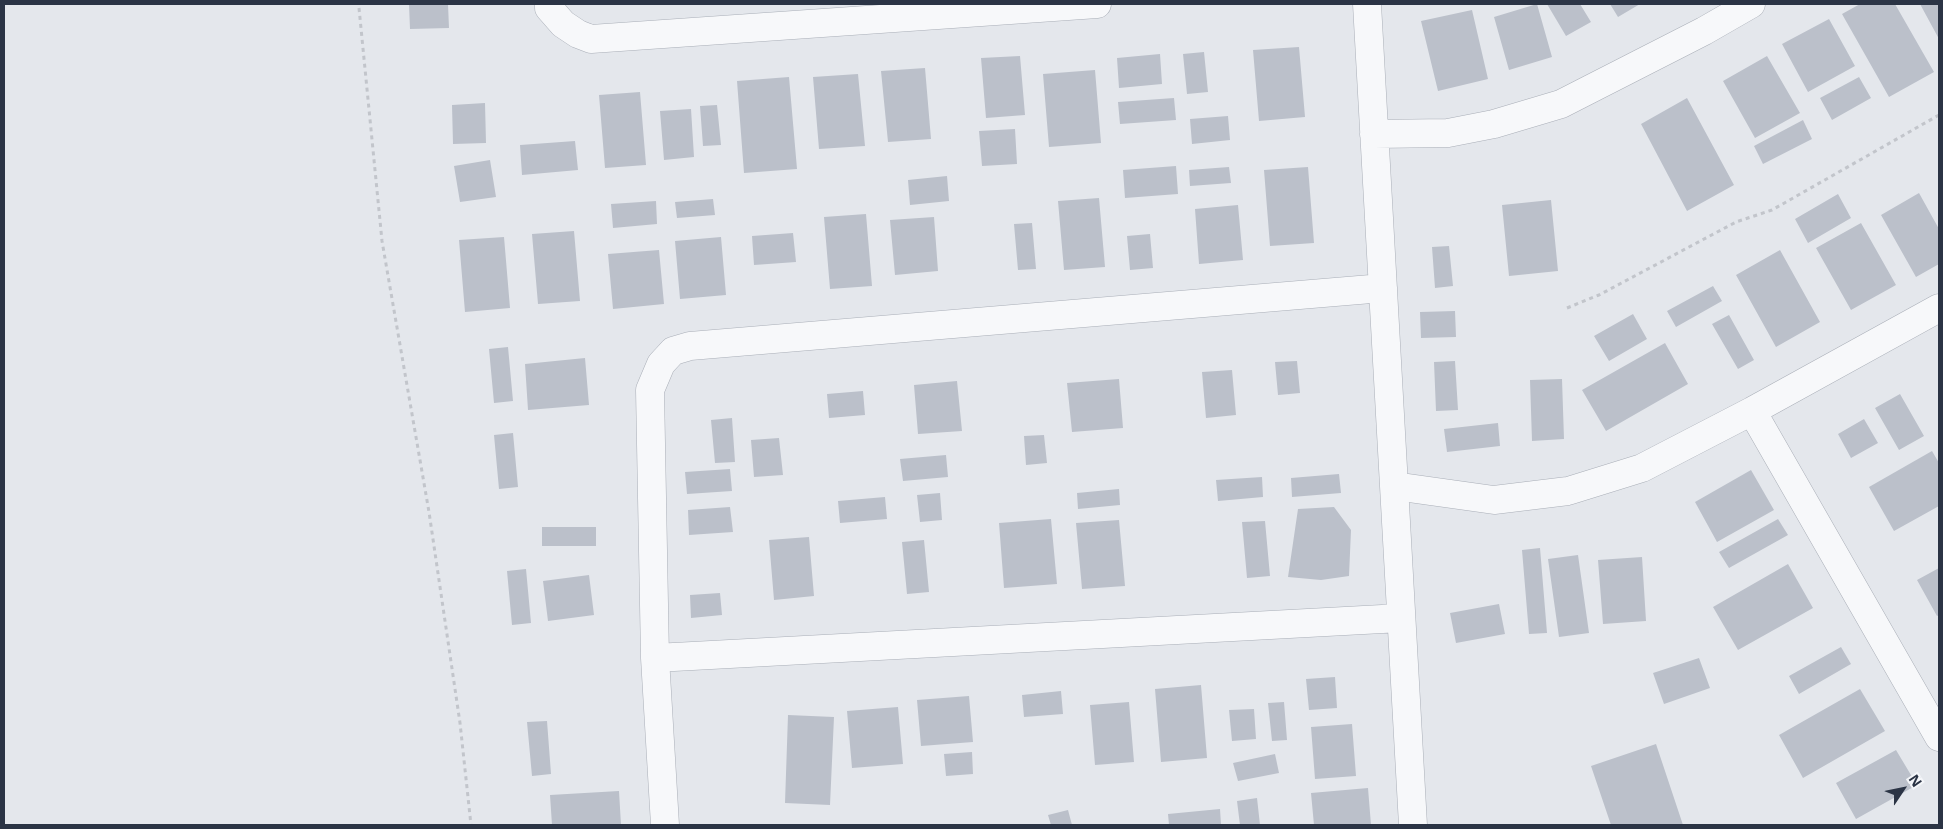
<!DOCTYPE html>
<style>
body{margin:0}
#map{position:relative;width:1943px;height:829px;overflow:hidden;background:#e4e7ec;font-family:"Noto Sans",sans-serif}
canvas{display:block}
.frame{position:absolute;inset:0;border:5px solid #2b3445;pointer-events:none}
.north{position:absolute;left:1878px;top:764px;width:50px;height:50px;-webkit-text-stroke:4px #f4f6f9;paint-order:stroke;rotate:56deg;font-size:14px;font-weight:700;line-height:20px;text-align:center;color:#2b3445}
.north::after{content:'';display:block;margin:auto;width:18px;height:22px;background:#2b3445;clip-path:polygon(50% 0,100% 100%,50% 72%,0 100%)}
</style>
<div id="map">
<canvas width="1943" height="829"></canvas>
<div class="frame"></div>
<div class="north">N</div>
</div>
<script>
const g = document.querySelector('canvas').getContext('2d');
g.lineJoin = 'round';
function fillPath(path, color) { g.fillStyle = color; g.fill(path, 'evenodd'); }
const toPath = rows => new Path2D(rows.map(r => 'M' + r).join(''));
function stroke(path, color, width, dash) { g.strokeStyle = color; g.lineWidth = width; g.lineCap = dash ? 'butt' : 'round'; g.setLineDash(dash || []); g.stroke(path); }
fillPath(toPath([
 [409,4,448,4,449,28,410,29],
 [1537,4,1552,57,1509,70,1494,17],
 [1547,4,1580,4,1591,22,1566,36],
 [1610,4,1640,4,1618,17],
 [1860,4,1895,4,1934,72,1889,97,1842,14],
 [1920,4,1939,4,1939,39],
 [1472,10,1488,79,1438,91,1421,21],
 [1829,19,1855,66,1808,92,1782,44],
 [1299,47,1305,117,1259,121,1253,50],
 [1204,52,1208,92,1187,94,1183,54],
 [1160,54,1162,84,1119,88,1117,58],
 [1020,56,1025,115,986,118,981,58],
 [1767,56,1800,113,1755,138,1723,81],
 [925,68,931,139,888,142,881,71],
 [1095,70,1101,143,1049,147,1043,74],
 [858,74,865,146,819,149,813,77],
 [789,77,797,169,744,173,737,81],
 [1859,77,1871,98,1832,120,1820,98],
 [640,92,646,165,605,168,599,95],
 [1174,98,1176,120,1120,124,1118,102],
 [1687,98,1734,185,1687,211,1641,124],
 [485,103,486,143,453,144,452,105],
 [717,105,721,145,703,146,700,106],
 [691,109,694,157,664,160,660,111],
 [1228,116,1230,140,1192,144,1190,119],
 [1803,120,1812,139,1763,164,1754,146],
 [1015,129,1017,164,982,166,979,131],
 [575,141,578,170,522,175,520,145],
 [490,160,496,197,460,202,454,166],
 [1176,166,1178,194,1125,198,1123,170],
 [1229,167,1231,183,1190,186,1189,170],
 [1308,167,1314,243,1270,246,1264,170],
 [947,176,949,201,910,205,908,180],
 [1919,193,1939,229,1939,264,1916,277,1881,215],
 [1838,194,1851,218,1808,243,1795,219],
 [1099,198,1105,267,1064,270,1058,201],
 [713,199,715,215,677,218,675,202],
 [1551,200,1558,271,1509,276,1502,205],
 [656,201,657,224,613,228,611,204],
 [1238,205,1243,260,1199,264,1195,209],
 [866,214,872,286,830,289,824,217],
 [934,217,938,271,895,275,890,220],
 [1032,223,1036,269,1018,270,1014,224],
 [1861,223,1896,285,1851,310,1816,248],
 [574,231,580,301,538,304,532,234],
 [793,233,796,262,754,265,752,236],
 [1150,234,1153,268,1130,270,1127,236],
 [504,237,510,308,465,312,459,240],
 [721,237,726,295,680,299,675,241],
 [1449,246,1453,286,1435,288,1432,247],
 [659,250,664,304,613,309,608,254],
 [1780,250,1820,322,1776,347,1736,275],
 [1713,286,1722,301,1676,327,1667,311],
 [1455,311,1456,337,1421,338,1420,312],
 [1633,314,1647,339,1609,361,1594,336],
 [1729,315,1754,360,1738,369,1712,324],
 [1665,343,1688,384,1606,431,1582,390],
 [508,347,513,401,494,403,489,349],
 [585,358,589,405,528,410,525,364],
 [1297,361,1300,393,1278,395,1275,362],
 [1455,361,1458,410,1436,411,1434,362],
 [1232,370,1236,415,1206,418,1202,372],
 [1119,379,1123,428,1072,432,1067,383],
 [1562,379,1564,439,1532,441,1530,380],
 [957,381,962,431,918,434,914,385],
 [863,391,865,415,829,418,827,394],
 [1900,394,1924,436,1899,450,1875,408],
 [732,418,735,462,715,463,711,420],
 [1864,419,1878,443,1851,458,1838,434],
 [1498,423,1500,446,1447,452,1444,429],
 [513,433,518,487,499,489,494,435],
 [1044,435,1047,463,1026,465,1024,436],
 [779,438,783,475,754,477,751,440],
 [1932,451,1939,463,1939,506,1894,531,1869,487],
 [946,455,948,477,903,481,900,459],
 [730,469,732,491,687,494,685,472],
 [1751,470,1774,510,1717,542,1695,502],
 [1339,474,1341,493,1292,497,1291,478],
 [1262,477,1263,497,1218,501,1216,480],
 [1119,489,1120,505,1078,509,1077,493],
 [940,493,942,520,920,522,917,495],
 [885,497,887,519,840,523,838,501],
 [730,507,733,532,689,535,688,510],
 [1334,507,1351,530,1349,576,1321,580,1288,577,1298,509],
 [1051,519,1057,584,1004,588,999,523],
 [1778,519,1788,535,1729,568,1719,552],
 [1119,520,1125,586,1082,589,1076,523],
 [1265,521,1270,576,1247,578,1242,522],
 [542,527,596,527,596,546,542,546],
 [809,537,814,596,774,600,769,540],
 [924,540,929,592,907,594,902,542],
 [1540,548,1547,633,1529,634,1522,550],
 [1578,555,1589,633,1559,637,1548,559],
 [1642,557,1646,621,1603,624,1598,560],
 [1788,564,1813,608,1738,650,1713,607],
 [1939,568,1939,615,1937,616,1917,580],
 [526,569,531,623,512,625,507,571],
 [589,575,594,615,548,621,543,581],
 [720,593,722,615,691,618,690,595],
 [1499,604,1505,634,1456,643,1450,613],
 [1841,647,1851,664,1799,694,1789,676],
 [1699,658,1710,688,1664,704,1653,673],
 [1335,677,1337,708,1309,710,1306,679],
 [1201,685,1207,758,1161,762,1155,689],
 [1860,689,1885,731,1803,778,1779,735],
 [1061,691,1063,714,1024,717,1022,695],
 [969,696,973,742,921,746,917,700],
 [1129,702,1134,762,1095,765,1090,705],
 [1284,702,1287,740,1272,741,1268,703],
 [898,707,903,764,852,768,847,711],
 [1254,709,1256,739,1232,741,1229,710],
 [788,715,834,717,830,805,785,803],
 [547,721,551,774,532,776,527,722],
 [1352,724,1356,776,1315,779,1311,727],
 [1656,744,1683,825,1611,825,1591,766],
 [1896,750,1917,785,1856,819,1836,783],
 [972,752,973,774,946,776,944,754],
 [1275,754,1279,773,1238,781,1233,763],
 [1368,788,1371,825,1314,825,1311,793],
 [619,791,621,825,552,825,550,795],
 [1257,798,1260,825,1240,825,1237,801],
 [1220,809,1221,825,1169,825,1168,814],
 [1068,810,1072,825,1051,825,1048,815]
]), '#bbc0ca');
const street = toPath([
 [549,4,549,8,563,24,578,34,591,39,1097,4],
 [1367,4,1413,825],
 [1374,134,1448,133,1494,124,1561,104,1704,31,1751,4],
 [1752,411,1939,737],
 [1394,486,1494,500,1568,491,1642,468,1752,411,1939,308],
 [655,658,1401,618],
 [665,825,655,658,650,390,661,364,673,351,690,346,1383,288]
]);
stroke(street, '#a9aeb7', 29);
stroke(toPath([
 [359,8,382,241,429,512,460,723,471,825],
 [1567,308,1599,295,1736,222,1772,210,1939,115]
]), '#c2c5cb', 3, [4, 4]);
stroke(street, '#f7f8fa', 28);
</script>
